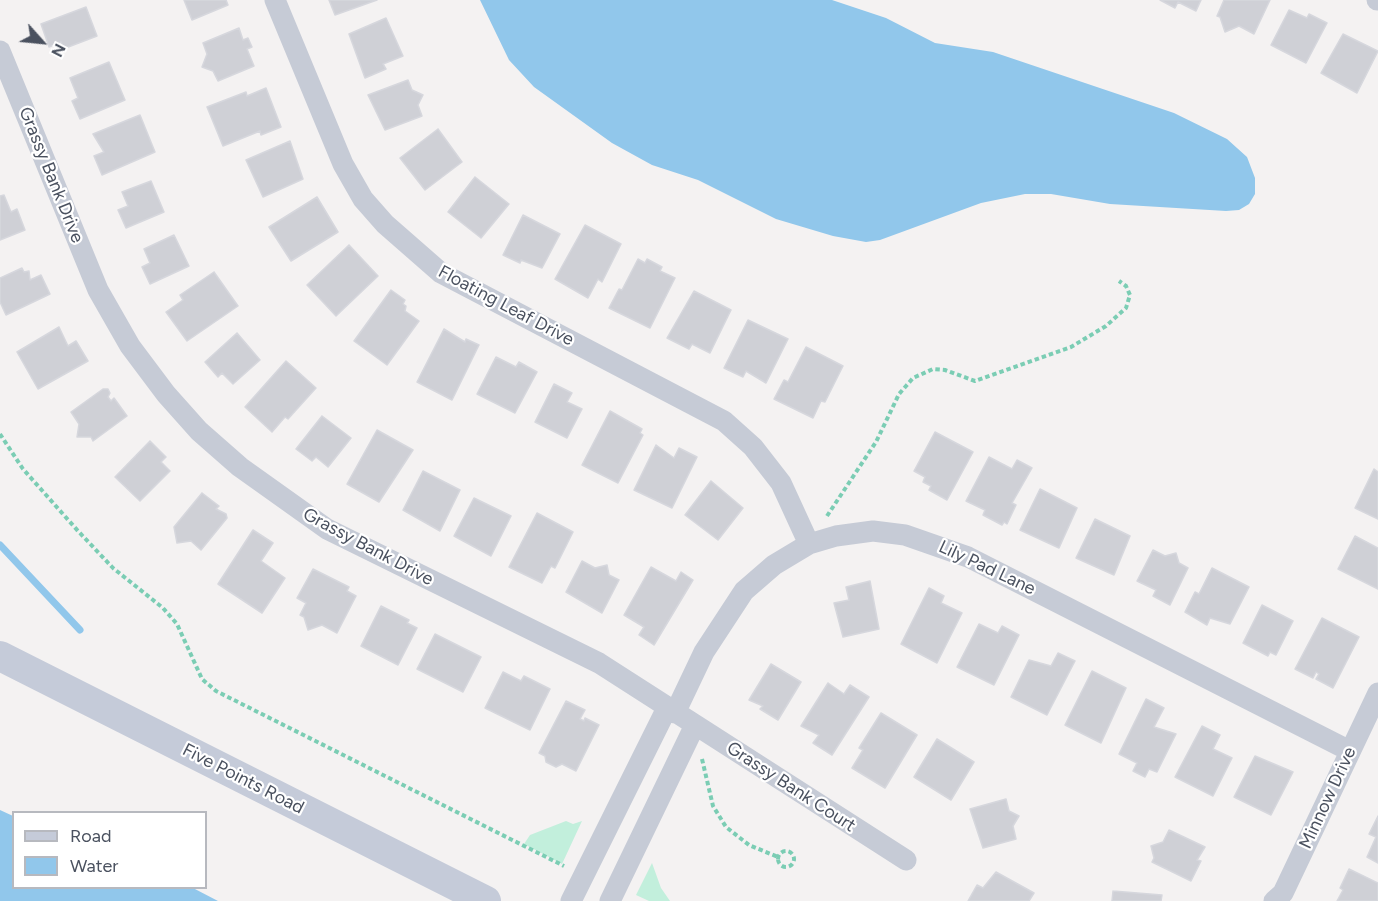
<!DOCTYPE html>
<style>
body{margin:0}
#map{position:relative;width:1378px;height:901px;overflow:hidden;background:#f4f2f2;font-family:Figtree,sans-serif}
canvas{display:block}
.legend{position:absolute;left:12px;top:811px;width:195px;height:78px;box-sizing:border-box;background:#fff;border:2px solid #b7b9bf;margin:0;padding:8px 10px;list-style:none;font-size:18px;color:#4a515f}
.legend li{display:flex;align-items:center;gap:12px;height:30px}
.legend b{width:30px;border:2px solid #b7b9bf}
.north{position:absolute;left:12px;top:12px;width:60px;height:60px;-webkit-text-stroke:4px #fff;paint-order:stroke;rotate:117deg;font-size:16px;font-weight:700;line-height:24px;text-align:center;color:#4a515f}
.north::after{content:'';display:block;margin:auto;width:21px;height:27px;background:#4a515f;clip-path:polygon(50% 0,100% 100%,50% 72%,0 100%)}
</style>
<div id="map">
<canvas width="1378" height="901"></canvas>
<ul class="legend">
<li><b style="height:8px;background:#c5cbd9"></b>Road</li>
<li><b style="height:16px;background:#91c7eb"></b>Water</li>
</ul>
<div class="north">N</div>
</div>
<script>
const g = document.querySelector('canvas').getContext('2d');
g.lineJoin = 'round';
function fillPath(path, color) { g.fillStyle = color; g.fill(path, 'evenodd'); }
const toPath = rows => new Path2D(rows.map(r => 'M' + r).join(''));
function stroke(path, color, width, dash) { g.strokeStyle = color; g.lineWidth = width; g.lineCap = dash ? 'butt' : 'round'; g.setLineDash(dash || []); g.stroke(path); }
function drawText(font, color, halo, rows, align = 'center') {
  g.font = font + ' Figtree,sans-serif'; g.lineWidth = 4.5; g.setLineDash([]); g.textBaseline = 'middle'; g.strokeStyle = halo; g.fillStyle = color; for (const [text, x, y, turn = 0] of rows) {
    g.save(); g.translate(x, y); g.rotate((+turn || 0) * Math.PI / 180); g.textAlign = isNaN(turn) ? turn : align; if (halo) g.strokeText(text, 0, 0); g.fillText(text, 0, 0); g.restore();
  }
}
fillPath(toPath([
 [566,821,573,824,582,821,562,864,524,844,530,835],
 [652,863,661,888,670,901,649,901,636,895]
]), '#c2efdc');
fillPath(toPath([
 [480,0,832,0,886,18,935,43,993,52,1174,113,1227,139,1247,157,1255,178,1255,194,1249,204,1239,210,1226,211,1110,204,1051,194,1025,194,981,203,880,240,866,242,833,236,776,219,698,180,652,165,612,143,534,87,509,60],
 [0,810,13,816,14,888,193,888,218,901,0,901]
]), '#91c7eb');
stroke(toPath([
 [0,545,80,630]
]), '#91c7eb', 7);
const building = toPath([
 [184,0,226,0,228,5,192,20,184,0],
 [329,0,377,0,335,15,329,0],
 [1160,0,1201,0,1196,11,1178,2,1175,8,1160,0],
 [1224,0,1270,0,1254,34,1239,26,1225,32,1220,17,1217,16,1224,0],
 [86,7,97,36,63,49,61,42,49,47,41,24,86,7],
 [1289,10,1307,18,1309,14,1327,23,1306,63,1271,45,1289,10],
 [386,18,403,56,383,64,386,69,365,78,349,34,386,18],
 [239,28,243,40,248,38,252,47,247,49,254,66,218,81,213,71,202,67,207,54,203,43,239,28],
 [1343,34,1378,51,1357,93,1321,73,1343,34],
 [109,62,125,100,80,119,72,101,78,98,70,78,109,62],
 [408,80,412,90,423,95,418,105,422,116,385,130,368,95,408,80],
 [266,88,281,127,261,135,260,131,223,146,207,107,246,92,247,96,266,88],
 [140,115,155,152,102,175,94,156,104,152,93,134,140,115],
 [438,129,462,162,425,190,400,158,438,129],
 [290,141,303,179,263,197,246,160,290,141],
 [475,177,509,204,481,238,448,212,475,177],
 [151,181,164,212,126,228,118,210,128,206,122,192,151,181],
 [4,195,11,212,17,209,25,230,0,240,0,196,4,195],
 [317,197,338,232,291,261,269,227,317,197],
 [523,215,560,234,542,268,521,260,520,263,503,255,523,215],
 [585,225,621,244,602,282,598,279,588,298,555,279,585,225],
 [174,235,189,266,150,284,142,267,150,263,144,249,174,235],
 [349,245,378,276,336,316,307,285,349,245],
 [638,259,645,263,647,259,662,267,660,271,675,278,650,328,609,308,619,289,622,290,638,259],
 [22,268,24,272,29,271,30,280,41,275,50,294,6,315,0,302,0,278,22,268],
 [214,272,238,306,187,341,166,312,183,300,180,295,214,272],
 [391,290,405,300,403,304,406,306,405,311,419,321,387,365,354,341,391,290],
 [694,291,731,310,710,353,692,344,689,349,667,338,694,291],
 [748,320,788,339,766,383,746,371,743,377,724,368,748,320],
 [59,327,68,346,76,341,88,361,38,389,17,352,59,327],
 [444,329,465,342,466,339,479,345,452,400,417,382,444,329],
 [237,333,260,360,233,384,222,373,218,377,205,362,237,333],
 [806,347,843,366,825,402,821,401,813,418,774,399,784,380,788,382,806,347],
 [496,357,516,367,519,362,537,372,515,413,477,394,496,357],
 [286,361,316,388,288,419,285,417,272,432,245,407,286,361],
 [554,384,572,393,567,402,582,409,567,438,535,422,554,384],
 [103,389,108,389,110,393,108,397,111,401,114,398,127,416,93,441,91,437,77,437,79,424,71,412,103,389],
 [610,411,642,429,640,433,643,435,618,483,582,465,610,411],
 [322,416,351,438,328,467,316,457,312,461,296,449,322,416],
 [377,430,413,450,379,502,347,484,377,430],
 [935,432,973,452,947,500,929,490,931,486,923,482,925,477,914,471,935,432],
 [150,441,166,457,161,462,170,471,140,501,115,477,150,441],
 [656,445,674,458,679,448,697,457,672,508,634,490,656,445],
 [989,457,1012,469,1017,460,1032,468,1012,503,1016,505,1007,524,1004,522,1002,525,983,515,985,510,966,501,989,457],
 [1374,469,1378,472,1378,519,1355,508,1374,469],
 [423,471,460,490,440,531,403,510,423,471],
 [711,481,743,508,718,540,685,515,711,481],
 [1040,489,1077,508,1059,548,1020,530,1040,489],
 [202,493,219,506,216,509,226,514,227,518,201,550,191,541,177,543,174,527,202,493],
 [474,498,511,516,491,556,454,536,474,498],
 [537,513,573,532,555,568,551,566,542,583,509,567,537,513],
 [1095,519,1130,536,1114,575,1076,558,1095,519],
 [253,530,273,543,261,561,285,578,262,613,218,584,253,530],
 [1355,536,1378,548,1378,589,1338,569,1355,536],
 [1153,550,1165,556,1176,553,1179,563,1188,568,1170,605,1153,596,1156,590,1137,581,1153,550],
 [582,561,595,568,607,565,609,575,619,580,602,613,566,592,582,561],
 [651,567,676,581,681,572,693,580,654,645,639,635,644,627,624,615,651,567],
 [1212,568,1249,587,1230,624,1210,618,1207,625,1185,612,1195,592,1199,594,1212,568],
 [313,569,349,587,347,591,356,596,337,633,322,625,308,630,304,617,300,615,306,603,297,598,313,569],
 [870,581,879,629,843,637,834,603,849,600,846,587,870,581],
 [929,588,944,596,941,603,962,613,937,663,901,644,929,588],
 [1262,605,1293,621,1276,655,1270,652,1268,656,1243,643,1262,605],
 [381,606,409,620,407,623,417,628,398,665,361,646,381,606],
 [1322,618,1359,637,1333,688,1316,679,1319,674,1316,672,1313,678,1295,669,1322,618],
 [979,624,998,633,1002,626,1019,635,994,685,957,667,979,624],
 [435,634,481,657,463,692,417,669,435,634],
 [1058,653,1075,661,1047,715,1011,697,1029,660,1051,666,1058,653],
 [771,664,801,682,778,720,760,709,763,706,749,700,771,664],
 [1092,671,1126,688,1101,743,1065,725,1092,671],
 [503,672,521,681,524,676,550,689,530,730,485,708,503,672],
 [828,683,844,694,850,685,869,697,832,755,813,743,819,735,801,726,828,683],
 [1146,699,1164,708,1154,727,1176,734,1157,772,1149,769,1145,777,1133,771,1137,763,1119,754,1146,699],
 [566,701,585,710,580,719,584,721,585,718,599,725,576,771,562,764,556,767,546,762,545,756,539,753,566,701],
 [881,713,917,735,885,788,852,768,863,750,859,748,881,713],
 [1202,726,1220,735,1213,749,1232,758,1213,796,1175,777,1202,726],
 [937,739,974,762,951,800,914,777,937,739],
 [1255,756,1293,772,1271,815,1234,797,1255,756],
 [1006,799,1009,811,1019,816,1013,826,1016,839,983,848,970,809,1006,799],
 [1378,816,1378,863,1367,857,1376,837,1369,834,1378,816],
 [1169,830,1205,847,1197,860,1201,861,1191,881,1152,862,1154,858,1151,846,1163,842,1169,830],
 [1349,869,1378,883,1378,901,1337,901,1343,890,1340,888,1349,869],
 [996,872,1034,893,1029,901,968,901,977,885,983,888,996,872],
 [1113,891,1162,895,1161,901,1112,901,1113,891]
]);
fillPath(building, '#cfd0d6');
stroke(building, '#d6d7dd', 1.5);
stroke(toPath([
 [0,434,23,469,78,531,113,568,163,608,177,624,202,679,216,691,564,866],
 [827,516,876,442,899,394,913,378,933,369,945,370,975,381,1071,347,1106,326,1126,308,1130,295,1126,286,1119,281],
 [702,759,713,806,726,827,749,845,778,857],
 '778 859a8 8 0 1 1 16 0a8 8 0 1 1-16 0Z'
]), '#7bcdb4', 4, [4.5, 3]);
stroke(toPath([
 [275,0,343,164,363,199,385,224,441,273,724,421,753,447,781,483,809,544],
 [1377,0,1378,0],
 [0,51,98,290,130,346,166,394,199,431,240,467,327,529,599,663,906,860],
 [675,713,704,652,744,591,774,565,809,544,836,536,873,531,905,535,968,557,1350,751],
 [571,901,667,708],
 [610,901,695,725],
 [1274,901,1283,893,1378,693]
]), '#c6cbd6', 21);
stroke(toPath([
 [0,656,486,901]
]), '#c5cbd9', 30);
drawText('18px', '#4a515f', '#fff', [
 ["Grassy Bank Drive",51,175,68],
 ["Floating Leaf Drive",506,306,28],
 ["Grassy Bank Drive",368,547,28],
 ["Lily Pad Lane",987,568,25],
 ["Five Points Road",243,779,27],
 ["Grassy Bank Court",791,787,33],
 ["Minnow Drive",1328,798,-65]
]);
</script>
